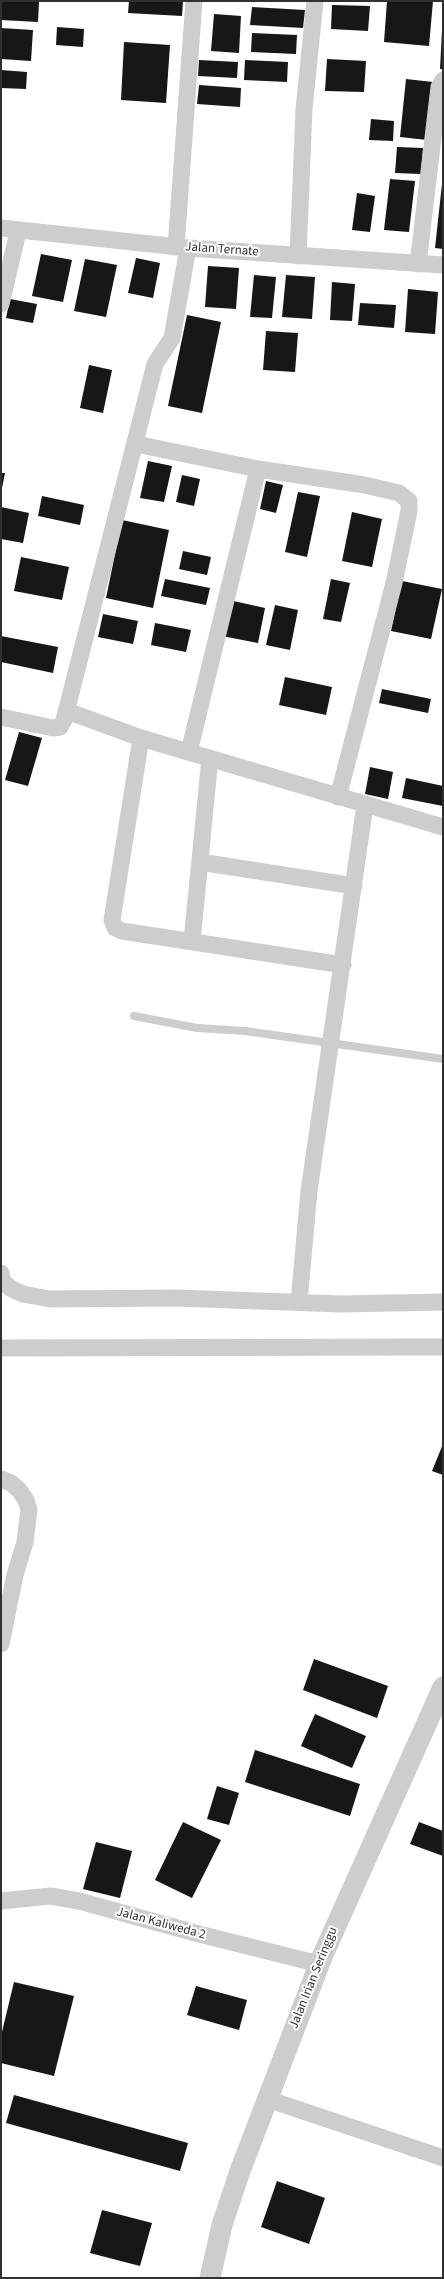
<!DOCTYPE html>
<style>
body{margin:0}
#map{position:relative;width:444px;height:2279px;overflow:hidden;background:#fff;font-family:"Source Sans 3",sans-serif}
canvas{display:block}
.frame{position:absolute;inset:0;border:2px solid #303030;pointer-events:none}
</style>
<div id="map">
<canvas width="444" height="2279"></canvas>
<div class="frame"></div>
</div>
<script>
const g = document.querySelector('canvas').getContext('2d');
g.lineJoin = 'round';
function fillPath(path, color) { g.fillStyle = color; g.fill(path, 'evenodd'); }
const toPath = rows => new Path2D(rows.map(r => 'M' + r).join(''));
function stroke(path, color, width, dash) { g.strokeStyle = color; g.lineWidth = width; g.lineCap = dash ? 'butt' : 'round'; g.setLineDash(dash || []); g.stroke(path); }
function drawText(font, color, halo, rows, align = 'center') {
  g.font = font + ' "Source Sans 3",sans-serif'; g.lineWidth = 4; g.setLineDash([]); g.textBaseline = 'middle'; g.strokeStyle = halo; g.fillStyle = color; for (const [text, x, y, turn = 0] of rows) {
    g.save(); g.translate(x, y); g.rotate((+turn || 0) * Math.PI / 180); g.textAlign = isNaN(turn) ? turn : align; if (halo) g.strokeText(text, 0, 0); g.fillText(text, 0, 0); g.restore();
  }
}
fillPath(toPath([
 [1,1,39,1,38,22,1,20],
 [129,1,183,1,182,16,128,13],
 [387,1,433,1,429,46,384,42],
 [332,5,370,6,368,31,331,29],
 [252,7,305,10,303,28,250,25],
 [214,14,241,16,239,53,211,51],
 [57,27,84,29,83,47,56,45],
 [1,28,33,30,31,61,1,59],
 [442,30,443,30,443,69,440,69],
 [252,33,297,35,296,54,251,52],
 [124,42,170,45,166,103,121,100],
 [327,59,366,61,364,92,325,91],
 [199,60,238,62,237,78,198,76],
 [245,60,288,62,287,82,244,80],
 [1,70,27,72,26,89,1,88],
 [406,79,433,82,427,140,400,137],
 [199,85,241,88,240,107,197,104],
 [371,119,394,121,393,141,369,140],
 [397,147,423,148,421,174,395,173],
 [390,179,415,181,409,232,384,230],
 [442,184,443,184,443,249,435,248],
 [357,193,375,196,370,232,352,230],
 [41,254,72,260,63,302,32,296],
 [136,258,160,263,153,298,128,293],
 [85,259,117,265,106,317,74,311],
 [208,266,239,268,236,309,205,307],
 [254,275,276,277,272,318,250,317],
 [286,275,315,277,312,319,282,317],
 [332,282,355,284,352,321,330,320],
 [408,289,438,292,435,334,405,332],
 [10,299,37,304,33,323,6,318],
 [360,303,396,305,394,328,358,325],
 [187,315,221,322,202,413,168,406],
 [266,331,298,333,295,372,263,370],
 [89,365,112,370,103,413,80,408],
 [148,461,172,466,164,502,140,498],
 [1,473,5,473,2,488,1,488],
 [182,475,200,479,194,506,176,502],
 [266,481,283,485,276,513,260,509],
 [298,492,320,496,307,557,285,552],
 [42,496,84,505,80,525,38,516],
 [1,507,29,513,23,543,1,539],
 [352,512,382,519,372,567,342,561],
 [122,520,169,530,153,608,106,598],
 [183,551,211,557,207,575,179,569],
 [21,557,69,567,62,600,14,591],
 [165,579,210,588,206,605,161,596],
 [331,579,350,583,341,622,323,619],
 [402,581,442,589,431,639,391,631],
 [229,600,265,608,258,643,222,636],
 [275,605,298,610,290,650,266,645],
 [103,614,138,621,133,644,98,637],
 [155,623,191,630,186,652,151,645],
 [1,636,58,647,53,673,1,662],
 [285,677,332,687,326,715,279,705],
 [382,689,431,699,428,713,379,703],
 [19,732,42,738,28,786,5,780],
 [370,767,393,772,388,799,365,794],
 [406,778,443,786,443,806,402,798],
 [443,1444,443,1475,432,1471],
 [314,1659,388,1686,377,1718,303,1690],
 [315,1714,366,1736,352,1768,301,1746],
 [255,1750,360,1784,350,1816,245,1782],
 [217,1786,239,1793,229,1825,207,1819],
 [183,1822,221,1840,192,1898,155,1880],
 [419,1822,443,1831,443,1856,410,1844],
 [96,1842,132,1851,120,1898,83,1889],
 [14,1982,74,1996,54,2076,1,2063,1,2036],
 [196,1986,247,2000,239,2030,187,2015],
 [14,2095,188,2143,180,2171,6,2123],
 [277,2181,325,2198,309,2244,261,2227],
 [102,2210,152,2223,140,2266,90,2253]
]), '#171717');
stroke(toPath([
 [134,1016,197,1028,245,1031,443,1059]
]), '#cdcdcd', 8);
stroke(toPath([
 [1,228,188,248,443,265],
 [176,247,194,1],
 [298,256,304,109,315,1],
 [418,264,439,87,443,80],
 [1,304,18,232],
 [136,444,258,469,365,485,399,493,409,501,409,511,394,583,338,797],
 [67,711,141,738,443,827],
 [1,717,53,728,60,727,64,720,155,364,172,338,188,248],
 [141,738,112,920,115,928,122,931,343,965],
 [189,752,258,469],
 [200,862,354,886],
 [192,941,210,758],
 [1,1273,2,1280,10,1288,23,1294,50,1299,176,1298,341,1304,443,1302],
 [299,1302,309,1191,365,805],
 [1,1348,443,1347],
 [1,1479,11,1483,19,1490,26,1500,29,1510,25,1542,15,1575,1,1644],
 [1,1901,50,1896,79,1901,199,1934,319,1964],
 [267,2099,443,2158]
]), '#cdcdcd', 17);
stroke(toPath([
 [210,2278,222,2225,240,2171,322,1957,443,1687]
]), '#cdcdcd', 21);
drawText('13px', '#303030', '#fff', [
 ["Jalan Ternate",222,250,4],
 ["Jalan Kaliweda 2",161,1924,15],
 ["Jalan Irian Seringgu",314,1978,-68]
]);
</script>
